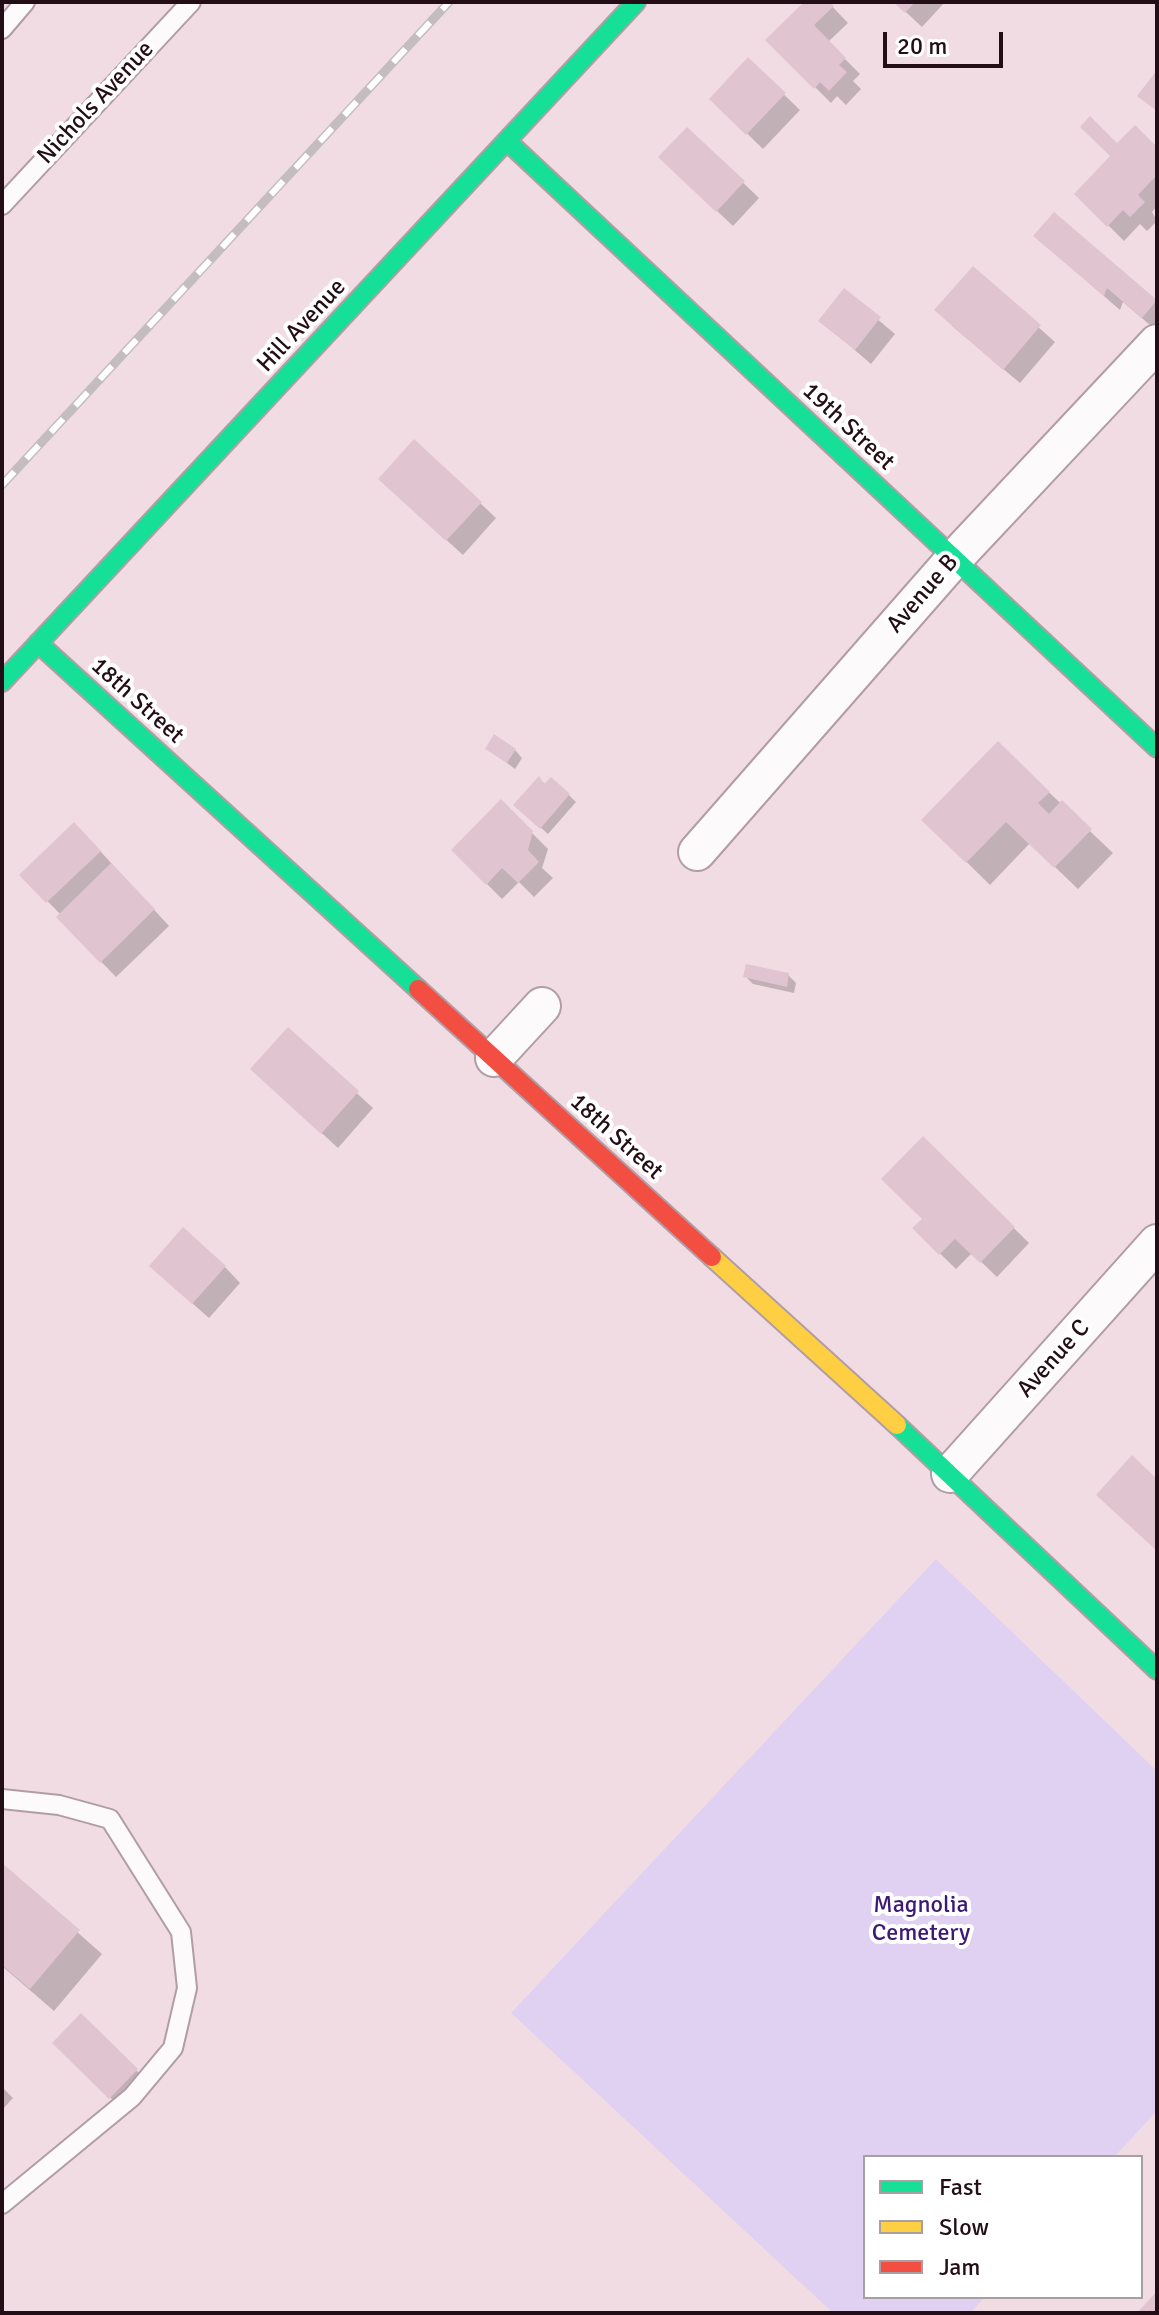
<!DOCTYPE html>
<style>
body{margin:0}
#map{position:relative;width:1159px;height:2315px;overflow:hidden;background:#f2dce4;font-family:Signika,sans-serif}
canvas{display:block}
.frame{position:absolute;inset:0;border:4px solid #230e17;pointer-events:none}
.legend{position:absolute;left:863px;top:2155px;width:280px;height:144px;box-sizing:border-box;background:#fff;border:2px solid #a79fa2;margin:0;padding:10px 14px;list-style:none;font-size:24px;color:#230e17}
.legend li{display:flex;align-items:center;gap:16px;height:40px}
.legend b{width:40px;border:2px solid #a79fa2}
.scale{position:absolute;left:883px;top:32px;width:120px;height:36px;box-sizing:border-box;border:4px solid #230e17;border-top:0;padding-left:10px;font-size:24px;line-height:28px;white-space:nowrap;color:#230e17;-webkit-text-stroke:6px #fff;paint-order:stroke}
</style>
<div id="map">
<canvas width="1159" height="2315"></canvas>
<div class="frame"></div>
<ul class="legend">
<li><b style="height:10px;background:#16e098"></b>Fast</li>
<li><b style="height:10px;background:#ffcf43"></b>Slow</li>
<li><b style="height:10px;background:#f24e42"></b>Jam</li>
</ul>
<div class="scale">20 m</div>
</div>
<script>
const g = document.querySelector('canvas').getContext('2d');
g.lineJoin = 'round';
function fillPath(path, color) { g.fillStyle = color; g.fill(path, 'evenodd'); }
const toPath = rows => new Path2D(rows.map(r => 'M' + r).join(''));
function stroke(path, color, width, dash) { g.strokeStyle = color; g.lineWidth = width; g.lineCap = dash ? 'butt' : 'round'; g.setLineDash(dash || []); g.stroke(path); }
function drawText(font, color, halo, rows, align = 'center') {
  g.font = font + ' Signika,sans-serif'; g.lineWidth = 8; g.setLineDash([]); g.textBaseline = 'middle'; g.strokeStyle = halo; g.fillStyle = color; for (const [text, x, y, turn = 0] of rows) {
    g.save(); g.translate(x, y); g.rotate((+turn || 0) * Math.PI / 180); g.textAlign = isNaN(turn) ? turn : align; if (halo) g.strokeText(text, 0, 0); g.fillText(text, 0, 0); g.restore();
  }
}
fillPath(toPath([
 [936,1559,1157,1771,1157,2111,1114,2157,865,2157,865,2297,985,2297,970,2313,833,2313,511,2013]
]), '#e0d0f2');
fillPath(toPath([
 [806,2,828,2,848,23,828,42,860,74,853,81,861,89,846,105,837,96,831,103,768,40],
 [895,2,945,2,922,27],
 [748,60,800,110,763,149,712,99],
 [687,129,759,198,733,226,676,172],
 [1117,146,1157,149,1157,206,1152,212,1157,221,1147,231,1140,224,1124,241,1077,194,1113,156],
 [1054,215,1157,303,1157,331,1123,302,1120,310,1052,251],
 [973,269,1055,342,1020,383,952,326],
 [844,291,895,334,871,364,821,321],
 [396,494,480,503,496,518,463,555],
 [998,744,1113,853,1078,889,1030,843,990,885,924,820],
 [487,748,515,750,522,758,515,769],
 [539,779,546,785,569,795,576,802,548,834,523,812],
 [501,802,548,849,542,868,553,878,534,897,519,882,502,899,453,850],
 [90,840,169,926,116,977,58,917,61,915,22,875],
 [788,975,796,983,794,993,753,984,745,976],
 [288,1030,373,1108,338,1148,268,1084],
 [923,1139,1029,1243,997,1277,972,1253,956,1269,914,1228,924,1219],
 [225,1267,240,1283,209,1318,167,1281],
 [2,1866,102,1954,54,2011,2,1966],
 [81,2016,152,2086,126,2113,55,2043],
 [2,2087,13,2098,2,2110]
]), '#0003');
fillPath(toPath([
 [804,2,830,2,834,6,814,25,846,58,839,65,847,72,829,91,820,82,814,89,765,40],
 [893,2,915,2,905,13],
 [748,57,786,93,746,135,709,99],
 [1157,70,1157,111,1137,96],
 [1090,116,1117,143,1135,125,1157,147,1157,175,1138,195,1145,202,1130,217,1123,210,1107,227,1074,194,1110,156,1080,127],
 [687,127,745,181,716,212,658,157],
 [1054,212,1157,300,1142,318,1107,288,1104,296,1033,236],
 [973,266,1041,325,1003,370,934,310],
 [844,288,881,317,855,350,818,321],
 [414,439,482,502,446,541,378,479],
 [494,734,516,749,507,763,485,749],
 [998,741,1050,792,1038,803,1049,814,1062,800,1092,829,1054,868,1006,822,966,863,921,820],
 [539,776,544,784,551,777,570,794,540,829,513,805],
 [501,799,533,831,528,850,539,862,518,883,502,868,486,885,451,850],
 [74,822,101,851,46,903,19,875],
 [111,863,155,909,100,963,56,917],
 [746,964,789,973,787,987,743,977],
 [288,1027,359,1091,321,1134,250,1069],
 [923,1136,1015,1227,980,1263,955,1239,939,1255,912,1228,922,1219,881,1179],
 [183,1227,226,1266,192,1304,149,1266],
 [1132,1455,1157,1479,1157,1551,1096,1495],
 [2,1863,80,1930,30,1989,2,1965],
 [81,2013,138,2069,109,2099,52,2043],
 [1157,2291,1157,2313,1137,2313]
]), '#e0c4cf');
const lane = toPath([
 [2,29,25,2],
 [2,205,191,2],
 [2,1799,59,1805,110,1819,181,1932,187,1988,173,2048,132,2097,2,2204]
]);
const street = toPath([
 [697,852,954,559,1157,343],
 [494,1058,542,1006],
 [950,1474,1157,1243]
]);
const fast = toPath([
 [507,141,1157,748],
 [38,643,418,989],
 [2,682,636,2],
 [897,1425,1157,1670]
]);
const slow = toPath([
 [712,1257,897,1425]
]);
const jam = toPath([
 [418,989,712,1257]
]);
stroke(lane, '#b19da5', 22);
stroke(street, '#b19da5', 40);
stroke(fast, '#b19da5', 22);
stroke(slow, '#b19da5', 22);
stroke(jam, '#b19da5', 22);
stroke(lane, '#fdfafb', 18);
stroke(street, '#fdfafb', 36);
stroke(fast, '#16e098', 18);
stroke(slow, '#ffcf43', 18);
stroke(jam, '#f24e42', 18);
const rail = toPath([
 [2,485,449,2]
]);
stroke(rail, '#c4bdc0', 9);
stroke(rail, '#fff', 6, [18]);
drawText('24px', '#230e17', '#fff', [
 ["Nichols Avenue",96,103,-47],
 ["Hill Avenue",302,326,-47],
 ["19th Street",848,427,43],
 ["Avenue B",923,594,-49],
 ["18th Street",137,701,42],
 ["18th Street",616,1137,42],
 ["Avenue C",1054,1359,-48]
]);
drawText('24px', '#3d1976', '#fff', [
 ["Magnolia",921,1906],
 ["Cemetery",921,1934]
]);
</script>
